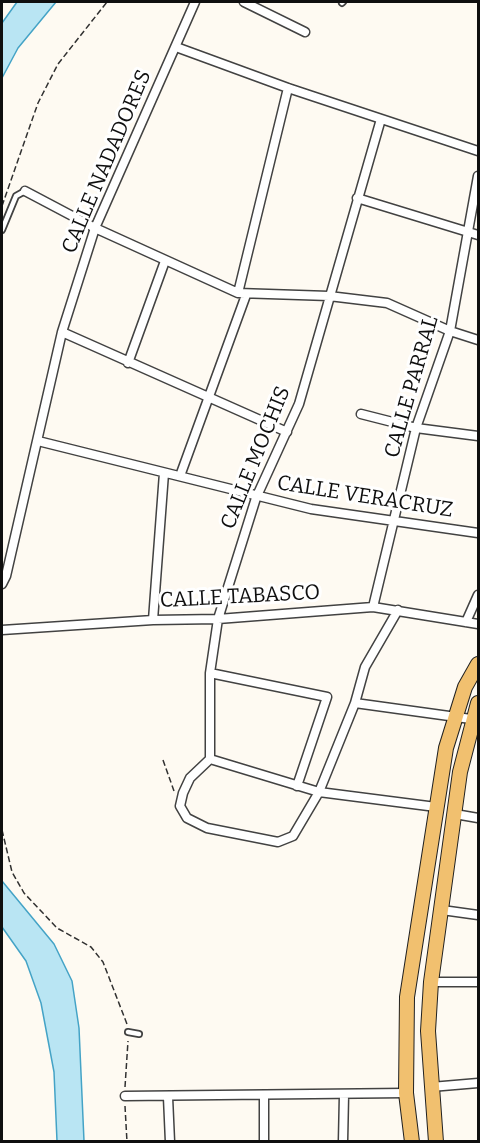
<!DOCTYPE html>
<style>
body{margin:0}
#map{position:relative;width:480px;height:1143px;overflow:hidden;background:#fefaf2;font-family:Bitter,serif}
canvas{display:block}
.frame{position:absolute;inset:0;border:3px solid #0f0f0f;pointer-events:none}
</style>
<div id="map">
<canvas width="480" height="1143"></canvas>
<div class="frame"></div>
</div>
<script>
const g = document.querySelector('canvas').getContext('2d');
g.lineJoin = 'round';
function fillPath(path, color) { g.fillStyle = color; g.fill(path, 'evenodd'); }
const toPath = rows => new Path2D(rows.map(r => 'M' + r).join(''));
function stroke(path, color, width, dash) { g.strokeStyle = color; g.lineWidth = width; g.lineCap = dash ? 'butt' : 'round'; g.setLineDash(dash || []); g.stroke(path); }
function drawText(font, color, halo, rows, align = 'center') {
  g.font = font + ' Bitter,serif'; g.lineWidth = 6; g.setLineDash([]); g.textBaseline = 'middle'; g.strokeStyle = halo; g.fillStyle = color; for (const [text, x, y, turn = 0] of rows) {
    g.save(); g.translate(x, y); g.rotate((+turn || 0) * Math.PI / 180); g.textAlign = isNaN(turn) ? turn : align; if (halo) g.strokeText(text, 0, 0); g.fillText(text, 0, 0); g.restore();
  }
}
const water = toPath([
 [17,2,56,2,18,48,2,78,2,23,17,2],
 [2,881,54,944,72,981,79,1028,84,1141,57,1141,54,1072,41,1003,26,961,2,927,2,881]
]);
fillPath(water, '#b9e5f3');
stroke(water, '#44a3c6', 1.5);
const lane = toPath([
 [342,3,343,2],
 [2,230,16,196,25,191],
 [128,1032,139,1034]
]);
const street = toPath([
 [244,2,305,32],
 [176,47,288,88,478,151],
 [381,119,299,404,256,498,218,619,210,673,210,759,190,778,183,793,180,806,187,818,207,828,278,842,293,836,319,792,355,703,365,667,398,610],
 [25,191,95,228,238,293,329,296,387,303,450,331,478,340],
 [357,198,478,235],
 [238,293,288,88],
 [62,332,287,432],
 [128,363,165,261],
 [361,414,416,428,478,436],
 [38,441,311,509,478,533],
 [180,476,246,295],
 [2,584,6,576,62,332,95,228,195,2],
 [373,607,416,428,450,331,478,176],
 [153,620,164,473],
 [466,622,478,595],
 [2,630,153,620,218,619,373,607,478,624],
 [210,673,327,697,297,786],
 [355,703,478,720],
 [210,759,319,792,436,807],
 [455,814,478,818],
 [442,910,478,915],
 [431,982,478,982],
 [431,1087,478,1083],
 [125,1096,406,1093],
 [264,1096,264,1142],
 [168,1097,170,1142],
 [343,1142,344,1095]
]);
const primary = toPath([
 [412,1142,406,1093,407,997,446,748,465,687,478,664],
 [436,1142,428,1031,431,982,460,772,478,703]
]);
stroke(lane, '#424242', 8);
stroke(street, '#424242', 11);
stroke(primary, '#202020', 16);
stroke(toPath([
 [2,206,38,103,58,64,107,2],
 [163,760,174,791],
 [2,830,12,872,24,893,57,928,91,947,103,962,127,1024],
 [125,1087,128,1041],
 [125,1106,127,1142]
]), '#313131', 1.5, [6, 3]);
stroke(lane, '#fff', 4.5);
stroke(street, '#fff', 8);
stroke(primary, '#f1c06f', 14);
drawText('21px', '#0f0f0f', '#fff', [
 ["CALLE NADADORES",107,162,-67],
 ["CALLE PARRAL",412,387,-74],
 ["CALLE MOCHIS",256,458,-68],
 ["CALLE VERACRUZ",365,497,9],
 ["CALLE TABASCO",240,597,-3]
]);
</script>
